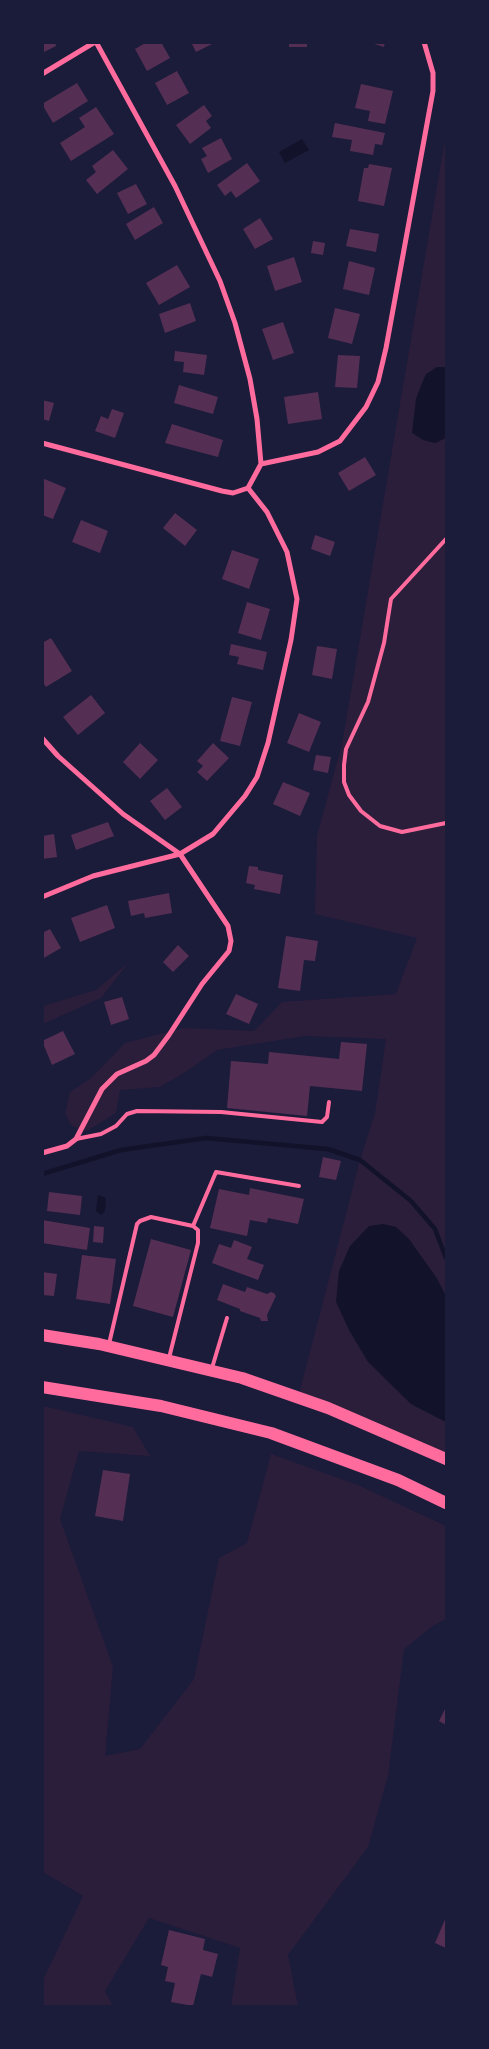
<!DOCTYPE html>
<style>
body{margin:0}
#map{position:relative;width:489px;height:2049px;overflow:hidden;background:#1b1b3a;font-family:"Exo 2",sans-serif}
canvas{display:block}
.frame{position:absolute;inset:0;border:44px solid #1b1b3a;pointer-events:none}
</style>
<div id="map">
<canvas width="489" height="2049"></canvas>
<div class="frame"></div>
</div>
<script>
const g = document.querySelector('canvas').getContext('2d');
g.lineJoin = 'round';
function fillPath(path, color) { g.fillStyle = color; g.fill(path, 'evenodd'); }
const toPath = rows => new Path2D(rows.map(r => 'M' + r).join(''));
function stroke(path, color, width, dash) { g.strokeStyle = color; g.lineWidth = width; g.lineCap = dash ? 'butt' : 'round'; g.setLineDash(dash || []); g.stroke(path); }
fillPath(toPath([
 [446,134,446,1296,436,1277,411,1404,446,1422,446,1459,299,1394,360,1160,375,1113,386,1039,305,1036,217,1050,184,1073,160,1087,120,1090,116,1113,87,1131,72,1126,65,1114,70,1092,91,1078,125,1043,183,1028,254,1031,282,1002,396,994,417,938,315,914,317,836,342,744],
 [129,962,101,998,43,1024,43,1006,96,990],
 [43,1406,133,1427,150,1456,79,1451,60,1519,113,1667,105,1756,140,1749,194,1679,219,1558,247,1543,271,1454,358,1485,446,1526,446,1619,433,1626,404,1649,388,1776,368,1847,288,1955,298,2006,231,2006,240,1948,149,1918,105,1991,113,2006,43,2006,43,1980,83,1896,43,1872]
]), '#2a1e3b');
fillPath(toPath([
 [302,139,309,150,285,163,279,152],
 [437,367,446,367,446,438,435,443,423,440,412,433,416,399,422,383,426,374],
 [98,1195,106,1198,105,1211,101,1215,96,1211],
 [383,1224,396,1227,409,1239,436,1277,446,1296,446,1422,411,1404,368,1362,349,1330,336,1302,339,1271,350,1246,369,1226]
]), '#12122b');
stroke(toPath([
 [42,1174,121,1150,206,1138,328,1149,360,1160,411,1201,435,1229,446,1258]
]), '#12122b', 4.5);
fillPath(toPath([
 [42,42,55,42,56,46,42,53],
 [147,42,161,42,170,58,147,71,135,49],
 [191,42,216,42,196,52],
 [289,42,307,42,307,47,289,47],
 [368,42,385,42,384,47],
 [177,71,189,93,167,105,155,83],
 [77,83,88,101,53,123,42,104],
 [361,84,393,91,385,124,368,121,370,111,355,108],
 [204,105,212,116,206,121,211,128,190,144,176,125],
 [96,107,114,134,71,161,60,143,85,127,79,118],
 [335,123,385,133,382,145,375,144,373,155,350,151,352,140,332,137],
 [221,138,232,159,208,173,201,159,207,156,202,148],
 [113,150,128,169,97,194,86,180,96,172,92,166],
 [247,163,260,181,236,198,231,191,225,196,217,185],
 [369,164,392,168,384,206,358,201,364,168,368,168],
 [136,184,147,204,128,214,117,193],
 [154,207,163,223,135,240,126,224],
 [260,218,273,239,255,249,243,229],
 [350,229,379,234,376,252,346,246],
 [313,241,325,243,323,255,311,253],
 [294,257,302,282,275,291,267,266],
 [349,261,375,268,369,295,343,289],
 [177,265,190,287,159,305,146,283],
 [190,303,196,321,165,333,159,314],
 [335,308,360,314,352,344,328,338],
 [283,322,294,353,273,360,262,329],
 [175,351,207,355,204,375,183,372,184,362,174,361],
 [338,355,360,356,357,388,335,387],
 [179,385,218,397,213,414,174,403],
 [318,392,322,419,288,424,284,397],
 [42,400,54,403,49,421,42,419],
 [112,409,124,413,115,438,95,431,101,416,108,419],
 [172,424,223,440,218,457,165,443],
 [365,457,376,475,349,491,338,473],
 [42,478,66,488,53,519,42,515],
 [175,513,197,530,185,546,163,528],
 [81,520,108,531,100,553,72,542],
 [315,535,335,542,330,556,311,549],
 [232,550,259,559,249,589,222,579],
 [247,602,270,609,261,640,238,633],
 [51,638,72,671,46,687,42,681,42,643],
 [231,644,267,652,263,670,237,664,239,657,229,655],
 [317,646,337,649,332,679,312,675],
 [91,695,105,713,78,735,63,717],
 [232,697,252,702,240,746,220,741],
 [299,713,321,722,309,752,287,743],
 [140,743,158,760,140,779,123,762],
 [213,743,229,758,207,781,197,772,203,766,197,761],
 [316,755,331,757,328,773,313,770],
 [283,782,310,793,300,816,273,804],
 [167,788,182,807,165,820,150,801],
 [108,822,114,836,76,850,71,835],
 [54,834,57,857,42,859,42,836],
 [249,866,258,867,258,870,283,875,280,894,254,889,255,885,246,883],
 [169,893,172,913,145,918,144,913,131,916,128,901],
 [107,905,115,928,80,942,71,918],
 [50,929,61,948,42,959,42,933],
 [286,936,318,941,315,961,304,960,300,991,278,988],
 [178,945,189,956,173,972,163,962],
 [236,994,258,1004,249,1024,226,1014],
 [122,997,129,1019,111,1025,104,1002],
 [63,1031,75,1054,52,1065,42,1041],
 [341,1042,367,1044,362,1091,310,1086,307,1116,227,1108,231,1061,268,1064,269,1052,339,1059],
 [323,1157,341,1161,336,1180,319,1177],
 [250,1188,304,1199,298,1224,268,1218,267,1223,250,1220,247,1236,210,1228,219,1189,249,1195],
 [49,1192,82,1196,80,1215,47,1211],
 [42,1220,90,1228,87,1250,42,1243],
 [94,1226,104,1227,103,1243,93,1242],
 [151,1239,191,1250,173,1317,133,1306],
 [234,1240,252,1247,247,1259,264,1265,258,1280,212,1263,219,1244,231,1248],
 [82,1255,116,1259,110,1304,76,1299],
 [42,1272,57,1274,54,1296,42,1295],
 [223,1284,245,1292,247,1287,267,1294,271,1292,274,1293,276,1296,267,1315,268,1321,261,1321,260,1318,240,1311,240,1309,217,1300],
 [103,1470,130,1474,123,1521,95,1516],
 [446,1707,446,1725,439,1721],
 [446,1917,446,1948,435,1943],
 [169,1930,205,1939,203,1950,218,1954,212,1977,201,1974,193,2006,171,2002,175,1983,165,1981,168,1967,161,1965]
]), '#542f53');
stroke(toPath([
 [446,539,391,599,384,643,368,702,346,749,344,765,344,782,349,795,361,811,380,826,402,832,446,823],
 [76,1139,101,1134,116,1126,127,1114,137,1111,221,1112,322,1122,327,1117,329,1102],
 [193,1226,216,1172,299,1186],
 [109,1344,137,1224,140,1221,151,1217,193,1226,198,1230,198,1243,169,1358],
 [212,1368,227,1318]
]), '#ff6b9d', 4);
stroke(toPath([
 [96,42,175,186,220,281,235,323,250,379,257,419,261,464,248,488],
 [42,74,95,42],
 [42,443,222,491,233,493,248,488],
 [261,464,318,452,340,441,366,407,378,382,386,348,433,91,433,73,424,42],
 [42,738,58,756,123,814,180,854],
 [42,897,93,876,180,854],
 [42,1153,67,1146,76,1139,102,1089,117,1074,146,1061,154,1055,169,1035,202,984,229,951,231,941,228,926,180,854,213,834,245,796,257,777,268,743,291,640,297,599,287,552,267,512,248,488]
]), '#ff6b9d', 5);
stroke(toPath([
 [42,1335,99,1344,242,1378,328,1408,446,1459],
 [42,1387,161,1406,271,1433,398,1480,446,1503]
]), '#ff6b9d', 12);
</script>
